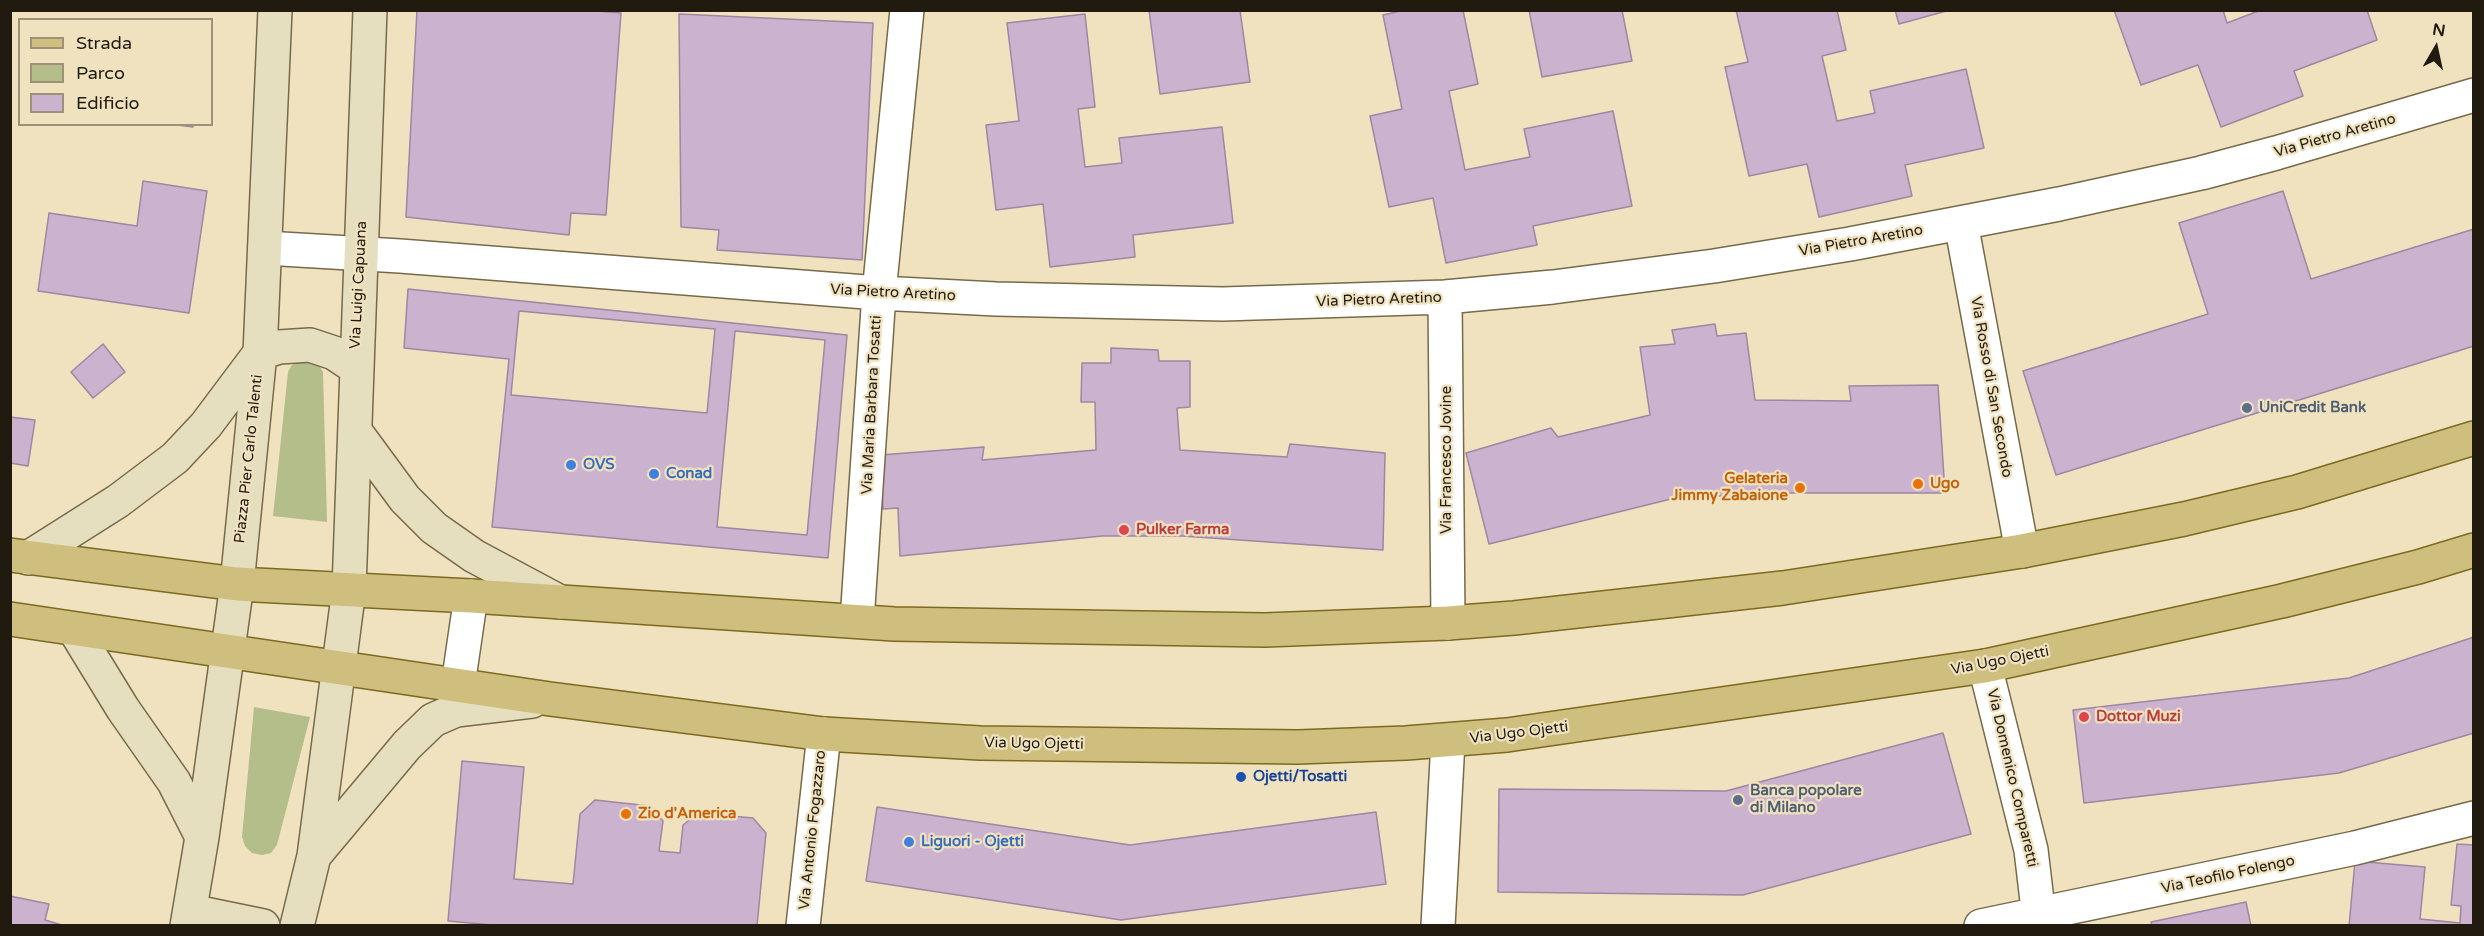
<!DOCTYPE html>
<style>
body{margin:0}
#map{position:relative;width:2484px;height:936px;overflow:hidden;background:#f0e2bf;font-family:"Varela Round",sans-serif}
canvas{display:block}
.frame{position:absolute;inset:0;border:12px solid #201b0e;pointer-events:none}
.legend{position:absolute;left:18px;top:18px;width:195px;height:108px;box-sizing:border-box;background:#f0e2bf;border:2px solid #9d9278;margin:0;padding:8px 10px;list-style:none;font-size:18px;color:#201b0e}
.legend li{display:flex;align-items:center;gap:12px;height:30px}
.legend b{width:30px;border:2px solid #9d9278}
.north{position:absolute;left:2406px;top:18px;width:60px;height:60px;-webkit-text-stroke:4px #f0e2bf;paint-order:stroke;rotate:9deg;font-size:16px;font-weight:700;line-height:24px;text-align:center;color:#201b0e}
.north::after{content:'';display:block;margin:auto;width:21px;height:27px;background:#201b0e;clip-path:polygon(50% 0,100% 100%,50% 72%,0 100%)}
</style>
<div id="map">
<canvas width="2484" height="936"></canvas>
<div class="frame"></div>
<ul class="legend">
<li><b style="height:8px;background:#cebf7f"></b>Strada</li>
<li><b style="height:16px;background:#b3be8a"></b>Parco</li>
<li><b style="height:16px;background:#cbb2ce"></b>Edificio</li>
</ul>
<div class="north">N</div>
</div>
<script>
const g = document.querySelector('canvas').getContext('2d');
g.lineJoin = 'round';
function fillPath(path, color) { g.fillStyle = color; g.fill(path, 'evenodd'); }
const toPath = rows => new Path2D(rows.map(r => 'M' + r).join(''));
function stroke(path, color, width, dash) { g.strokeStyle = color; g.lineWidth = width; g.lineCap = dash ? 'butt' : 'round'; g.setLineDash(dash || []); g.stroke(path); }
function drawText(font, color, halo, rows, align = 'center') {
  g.font = font + ' "Varela Round",sans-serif'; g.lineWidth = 4.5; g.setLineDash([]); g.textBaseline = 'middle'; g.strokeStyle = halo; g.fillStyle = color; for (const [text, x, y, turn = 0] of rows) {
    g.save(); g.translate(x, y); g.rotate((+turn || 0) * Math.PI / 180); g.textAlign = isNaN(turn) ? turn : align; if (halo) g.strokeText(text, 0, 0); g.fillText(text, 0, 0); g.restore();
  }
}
fillPath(toPath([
 [310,360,319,365,323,372,327,522,273,516,288,372,291,366,298,361],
 [254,707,310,717,277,845,271,853,262,855,252,853,245,846,242,837]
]), '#b3be8a');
const building = toPath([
 [417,10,585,10,621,13,606,215,571,213,569,235,406,217,417,10],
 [1149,10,1240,10,1250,82,1160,94,1149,10],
 [1405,10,1463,10,1478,84,1449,91,1465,170,1530,157,1524,129,1613,111,1632,206,1533,226,1537,245,1446,263,1433,198,1389,207,1370,116,1402,109,1383,15,1405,10],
 [1529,10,1622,10,1632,61,1542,77,1529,10],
 [1736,10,1837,10,1846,50,1822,56,1837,121,1875,113,1870,91,1966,69,1984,148,1905,165,1912,196,1819,217,1807,164,1749,176,1725,67,1748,62,1736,10],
 [1895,10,1950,10,1899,24,1895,10],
 [2114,10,2223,10,2227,23,2261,10,2367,10,2377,40,2294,71,2303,96,2221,127,2198,65,2141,85,2114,10],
 [679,14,873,23,862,260,717,250,719,230,681,227,679,14],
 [1085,14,1095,107,1078,109,1085,167,1122,163,1119,138,1222,127,1233,223,1133,235,1135,257,1050,267,1043,204,996,210,986,125,1019,121,1007,23,1085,14],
 [169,124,193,124,193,127,169,124],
 [143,181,207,191,189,313,38,291,49,213,137,226,143,181],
 [2283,191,2311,279,2474,229,2474,346,2056,475,2023,371,2208,314,2179,223,2283,191],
 [408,289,847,335,828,558,492,527,509,359,404,348,408,289],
 [519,311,715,329,707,413,511,395,519,311],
 [1715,324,1717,336,1746,333,1755,400,1851,401,1849,386,1938,385,1945,493,1767,493,1671,499,1489,544,1466,453,1551,428,1558,437,1650,415,1640,347,1675,344,1672,330,1715,324],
 [735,331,825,340,807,535,717,527,735,331],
 [103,344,125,372,93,398,71,372,103,344],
 [1111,348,1158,350,1159,361,1190,361,1190,407,1177,408,1180,450,1287,457,1290,444,1385,453,1383,550,1182,536,1102,536,900,556,898,508,883,509,880,455,984,447,982,460,1096,450,1095,402,1081,402,1082,363,1111,363,1111,348],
 [10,417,35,420,28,466,10,463,10,417],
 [2474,637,2474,733,2339,773,2084,803,2073,710,2349,678,2474,637],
 [1943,733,1971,834,1743,895,1498,892,1499,789,1726,791,1943,733],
 [462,761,524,767,514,879,573,884,580,814,595,800,650,806,663,821,659,851,680,853,683,825,698,813,753,818,766,833,757,926,503,926,448,921,462,761],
 [877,807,1130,845,1376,812,1386,884,1121,920,866,881,877,807],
 [2457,844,2474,845,2474,926,2349,926,2355,861,2425,867,2420,919,2460,923,2461,906,2451,905,2457,844],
 [10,896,49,904,45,920,65,926,10,926,10,896],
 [2246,902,2251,926,2152,926,2151,922,2246,902]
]);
fillPath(building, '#cbb2ce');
stroke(building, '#9f86a1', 1.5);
const street = toPath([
 [1961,223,2022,551],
 [265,248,400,256,879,293,996,299,1223,304,1445,297,1553,287,1714,266,1850,244,2059,204,2201,173,2276,153,2474,95],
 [1445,297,1448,623],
 [857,621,879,293,907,10],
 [1985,666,2031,850,2040,926],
 [458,685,471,596],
 [803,926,824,734],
 [1438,926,1448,741],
 [1981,926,2355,848,2474,818]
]);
const secondary = toPath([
 [260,353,279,347,310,345,334,353,355,367],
 [355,431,405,499,434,528,474,556,560,602],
 [28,558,118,501,175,458,206,425,260,353],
 [74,629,123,709,174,782,202,837],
 [314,856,407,745,433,720,456,710,532,701],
 [190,911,263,926],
 [187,926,202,837,237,584,260,353,275,10],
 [297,926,314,856,349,589,370,10]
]);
const primary = toPath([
 [10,555,237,584,471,596,894,624,1265,630,1448,623,1514,618,1783,588,2022,551,2184,519,2297,492,2474,438],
 [10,619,550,699,824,734,980,743,1298,747,1406,743,1507,735,1985,666,2282,601,2418,567,2474,550]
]);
stroke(street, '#766a4a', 36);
stroke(secondary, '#766a4a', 36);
stroke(primary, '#7c6a20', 36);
stroke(street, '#fff', 33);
stroke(secondary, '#e6dfbf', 33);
stroke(primary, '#cebf7f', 33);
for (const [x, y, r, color] of [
 [2247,408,6,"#5c6f8a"],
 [571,465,6,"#3f7fe0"],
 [654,474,6,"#3f7fe0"],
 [1918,484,6,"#e8710a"],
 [1800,488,6,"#e8710a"],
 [1124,530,6,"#e0444e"],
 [2084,717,6,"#e0444e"],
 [1241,777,6,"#1a4fb4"],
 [1738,800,6,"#5c6f8a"],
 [626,814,6,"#e8710a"],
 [909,842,6,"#3f7fe0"]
]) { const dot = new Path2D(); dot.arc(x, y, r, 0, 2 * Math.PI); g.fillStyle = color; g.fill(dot); stroke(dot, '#f0e2bf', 2); }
drawText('15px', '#201b0e', '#f0e2bf', [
 ["Via Pietro Aretino",2335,136,-16],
 ["Via Pietro Aretino",1861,241,-10],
 ["Via Luigi Capuana",359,285,-87],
 ["Via Pietro Aretino",893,293,3],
 ["Via Pietro Aretino",1379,300,-2],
 ["Via Rosso di San Secondo",1991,387,80],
 ["Via Maria Barbara Tosatti",872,405,-87],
 ["Piazza Pier Carlo Talenti",249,459,-84],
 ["Via Francesco Jovine",1447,460,-90],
 ["Via Ugo Ojetti",2000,661,-11],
 ["Via Ugo Ojetti",1519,733,-7],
 ["Via Ugo Ojetti",1034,744,1],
 ["Via Domenico Comparetti",2012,778,77],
 ["Via Antonio Fogazzaro",813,830,-84],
 ["Via Teofilo Folengo",2228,875,-12]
]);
drawText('bold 15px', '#4e5e75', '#f0e2bf', [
 ["UniCredit Bank",2259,408],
 ["Banca popolare",1750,791],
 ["di Milano",1750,808]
], 'left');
drawText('bold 15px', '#366cbe', '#f0e2bf', [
 ["OVS",583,465],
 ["Conad",666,474],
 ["Liguori - Ojetti",921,842]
], 'left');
drawText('bold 15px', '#c56008', '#f0e2bf', [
 ["Gelateria",1788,479,"right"],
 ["Jimmy Zabaione",1788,496,"right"],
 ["Ugo",1930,484],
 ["Zio d'America",638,814]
], 'left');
drawText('bold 15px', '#be3a42', '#f0e2bf', [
 ["Pulker Farma",1136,530],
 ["Dottor Muzi",2096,717]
], 'left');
drawText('bold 15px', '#164399', '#f0e2bf', [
 ["Ojetti/Tosatti",1253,777]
], 'left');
</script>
